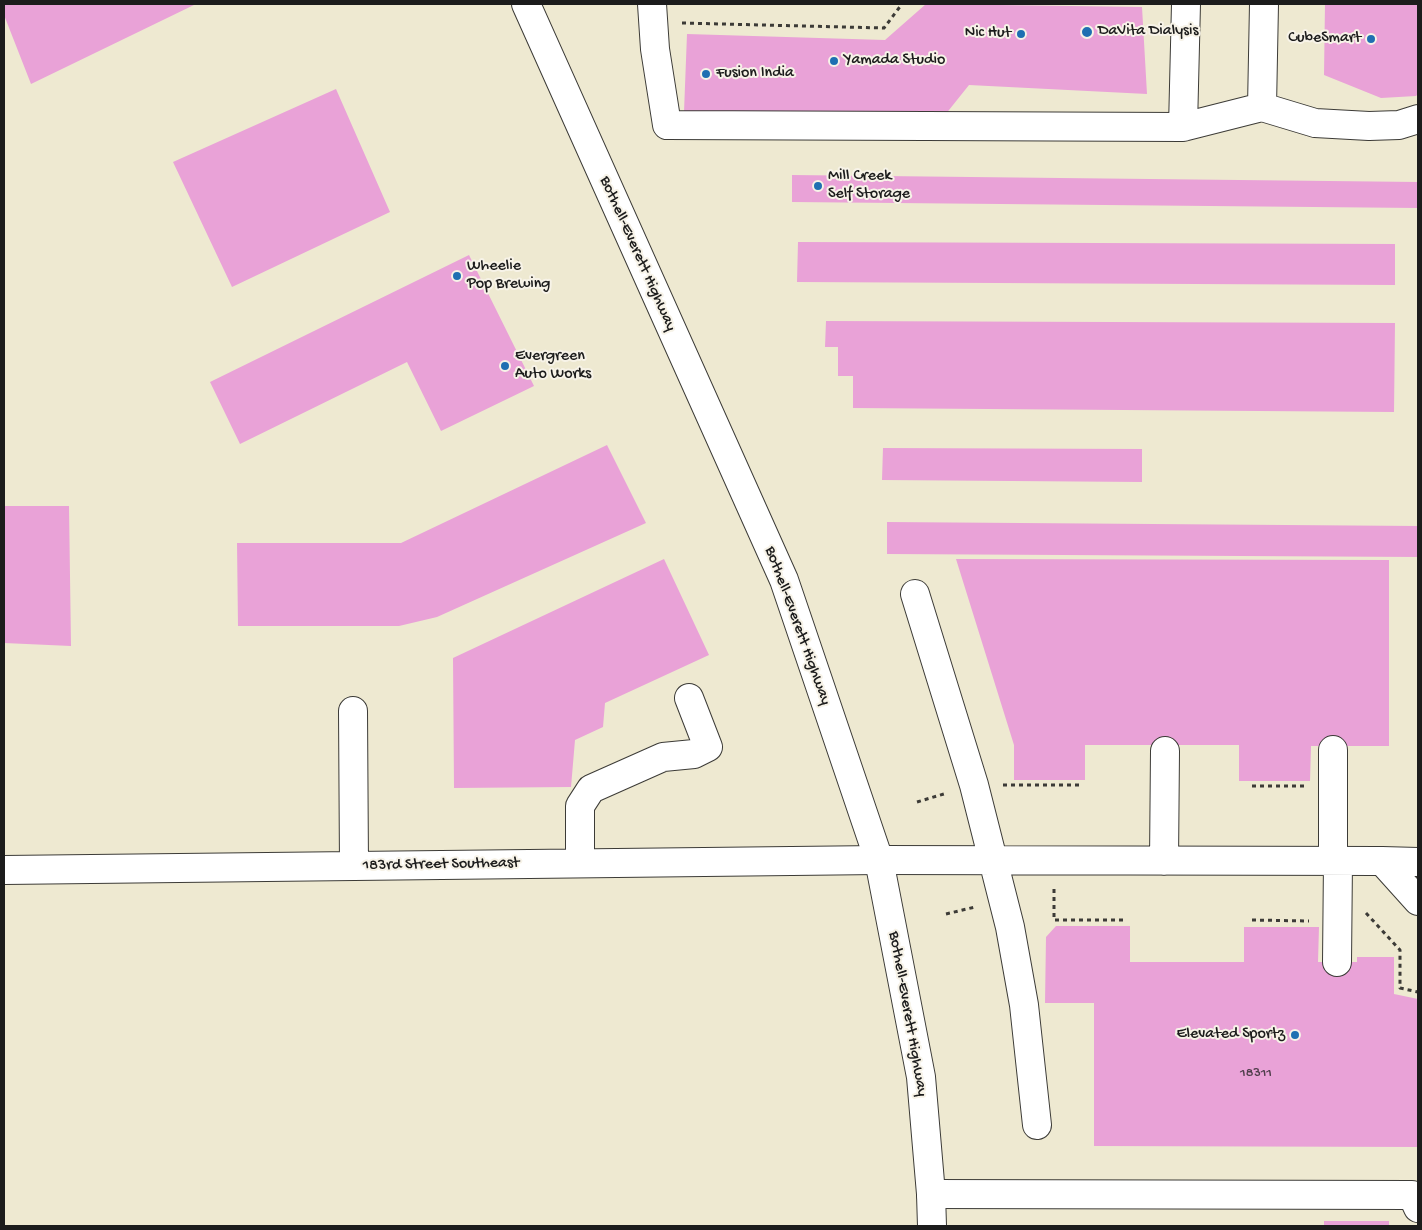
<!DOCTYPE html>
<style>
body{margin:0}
#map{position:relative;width:1422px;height:1230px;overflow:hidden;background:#eee9d1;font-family:"Gochi Hand",sans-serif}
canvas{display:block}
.frame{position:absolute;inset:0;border:5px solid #1c1c1c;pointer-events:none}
</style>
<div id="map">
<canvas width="1422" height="1230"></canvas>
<div class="frame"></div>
</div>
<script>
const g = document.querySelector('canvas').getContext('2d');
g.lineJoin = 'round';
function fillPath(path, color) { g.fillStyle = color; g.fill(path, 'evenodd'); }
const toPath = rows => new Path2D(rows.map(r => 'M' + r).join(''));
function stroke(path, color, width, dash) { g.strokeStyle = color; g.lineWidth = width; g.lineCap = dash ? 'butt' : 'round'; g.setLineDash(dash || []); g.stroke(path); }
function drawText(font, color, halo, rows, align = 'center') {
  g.font = font + ' "Gochi Hand",sans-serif'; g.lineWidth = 4; g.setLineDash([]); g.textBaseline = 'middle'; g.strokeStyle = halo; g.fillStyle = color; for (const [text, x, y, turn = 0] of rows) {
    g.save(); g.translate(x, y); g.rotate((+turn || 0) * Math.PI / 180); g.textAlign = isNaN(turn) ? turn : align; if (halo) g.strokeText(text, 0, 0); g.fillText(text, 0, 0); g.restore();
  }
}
fillPath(toPath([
 [4,4,196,4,31,84,4,15],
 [926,4,1142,7,1147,94,969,85,937,125,684,112,687,34,885,40],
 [1325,4,1418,4,1418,94,1416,96,1381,98,1324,75],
 [336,89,390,212,232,287,173,162],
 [792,175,1418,182,1418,208,792,202],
 [798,242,1395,244,1395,285,797,282],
 [469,255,534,386,441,431,407,362,240,444,210,382],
 [826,321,1395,323,1394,412,853,408,853,376,838,376,838,347,825,347],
 [607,445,646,523,437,617,399,626,238,626,237,543,401,543],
 [883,448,1142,449,1142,482,882,480],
 [4,506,69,506,71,646,4,643],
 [887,522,1418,526,1418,557,887,554],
 [664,559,709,655,605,703,603,727,575,740,571,787,454,788,453,658],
 [956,559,1389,560,1389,746,1311,746,1310,781,1239,781,1239,745,1085,745,1085,780,1014,780,1014,745],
 [1056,926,1130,926,1130,962,1244,962,1244,927,1319,927,1318,962,1357,962,1357,957,1394,957,1394,994,1418,999,1418,1147,1094,1146,1094,1003,1045,1003,1046,937],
 [1324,1221,1389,1221,1389,1226,1324,1226]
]), '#e9a2d7');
const minor = toPath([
 [652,4,655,49,667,125,1183,127,1262,107,1315,123,1369,126,1399,125,1418,119],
 [1262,107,1264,4],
 [1183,127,1186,4],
 [915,594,974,785,1010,927,1024,1005,1037,1125],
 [353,711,354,866],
 [1164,861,1165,751],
 [1333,861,1333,750],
 [1382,861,1418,862],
 [580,863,580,806,591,789,663,757,694,754,708,747,689,698],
 [4,870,879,860,1382,861,1418,901],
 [1337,962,1338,861],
 [931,1194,1412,1195,1418,1208]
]);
const major = toPath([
 [526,4,784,580,879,860,921,1077,931,1194,932,1226]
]);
stroke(minor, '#3c3b37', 30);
stroke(major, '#3c3b37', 30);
stroke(toPath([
 [682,23,884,28,902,4],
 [1003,785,1080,785],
 [1252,786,1304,786],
 [917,802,947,793],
 [1054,889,1054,920,1125,920],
 [1366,913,1400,950,1400,988,1418,992],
 [946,914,975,907],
 [1252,920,1309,921]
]), '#3c3b37', 3, [4, 4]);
stroke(minor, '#fff', 28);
stroke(major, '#fff', 28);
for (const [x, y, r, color] of [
 [1087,32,6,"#1f6fb2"],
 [1021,34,5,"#1f6fb2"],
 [1371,39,5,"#1f6fb2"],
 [834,61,5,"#1f6fb2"],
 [706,74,5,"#1f6fb2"],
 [818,186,5,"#1f6fb2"],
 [457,276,5,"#1f6fb2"],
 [505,366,5,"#1f6fb2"],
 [1295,1035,5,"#1f6fb2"]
]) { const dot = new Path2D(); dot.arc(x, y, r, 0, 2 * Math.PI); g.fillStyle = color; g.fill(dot); stroke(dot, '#f7f3e8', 2); }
drawText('14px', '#4f3e4b', null, [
 ["18311",1256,1074]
]);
drawText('16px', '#1c1c1c', '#f7f3e8', [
 ["DaVita Dialysis",1098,32],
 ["Nic Hut",1011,34,"right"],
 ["CubeSmart",1361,39,"right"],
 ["Yamada Studio",844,61],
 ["Fusion India",716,74],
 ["Mill Creek",828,177],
 ["Self Storage",828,195],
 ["Wheelie",467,267],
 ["Pop Brewing",467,285],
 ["Evergreen",515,357],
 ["Auto Works",515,375],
 ["Elevated Sportz",1285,1035,"right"]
], 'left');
drawText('16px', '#1c1c1c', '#f7f3e8', [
 ["Bothell-Everett Highway",637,254,66],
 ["Bothell-Everett Highway",797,626,70],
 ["183rd Street Southeast",441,865,-1],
 ["Bothell-Everett Highway",907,1014,80]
]);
</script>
